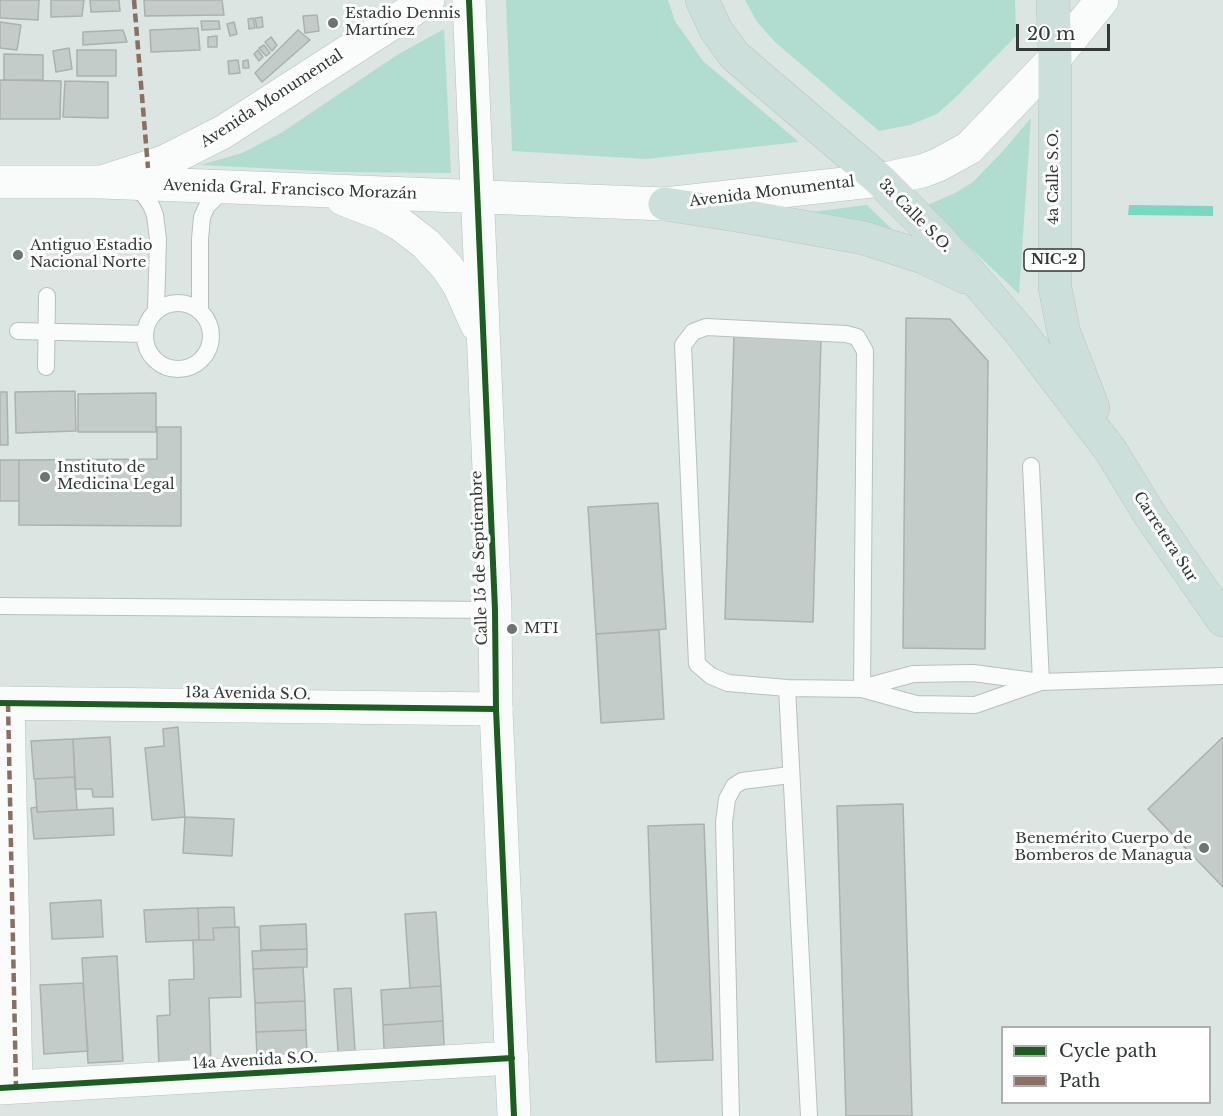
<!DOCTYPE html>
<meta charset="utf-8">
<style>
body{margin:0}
#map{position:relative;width:1223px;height:1116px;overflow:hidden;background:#dbe5e2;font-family:"Libre Baskerville",serif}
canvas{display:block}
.legend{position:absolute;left:1001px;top:1026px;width:210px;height:78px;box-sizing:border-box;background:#fff;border:2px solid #adafaf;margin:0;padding:8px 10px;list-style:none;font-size:18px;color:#313836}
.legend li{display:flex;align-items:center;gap:12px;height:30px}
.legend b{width:30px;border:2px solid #adafaf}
.scale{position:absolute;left:1016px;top:24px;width:94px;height:27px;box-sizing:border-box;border:3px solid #313836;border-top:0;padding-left:8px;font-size:18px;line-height:21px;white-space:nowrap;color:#313836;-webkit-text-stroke:4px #fff;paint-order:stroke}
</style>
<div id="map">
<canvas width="1223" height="1116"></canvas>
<ul class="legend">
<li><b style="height:8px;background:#1b5e20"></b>Cycle path</li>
<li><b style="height:8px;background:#8d6e63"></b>Path</li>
</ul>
<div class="scale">20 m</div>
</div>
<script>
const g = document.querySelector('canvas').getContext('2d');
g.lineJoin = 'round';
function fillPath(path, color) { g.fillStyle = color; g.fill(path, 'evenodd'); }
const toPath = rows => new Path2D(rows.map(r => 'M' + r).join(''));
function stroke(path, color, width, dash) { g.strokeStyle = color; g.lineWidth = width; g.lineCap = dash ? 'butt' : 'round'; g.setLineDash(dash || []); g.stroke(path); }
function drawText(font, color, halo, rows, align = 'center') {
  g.font = font + ' "Libre Baskerville",serif'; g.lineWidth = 6; g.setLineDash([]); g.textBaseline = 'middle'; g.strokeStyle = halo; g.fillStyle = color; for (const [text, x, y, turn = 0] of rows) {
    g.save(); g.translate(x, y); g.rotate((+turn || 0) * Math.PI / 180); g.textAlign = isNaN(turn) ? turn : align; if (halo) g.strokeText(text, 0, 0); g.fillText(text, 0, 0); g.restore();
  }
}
fillPath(toPath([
 [506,0,668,0,675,21,703,61,799,142,646,159,512,151],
 [745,0,1015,0,1016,36,955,98,937,114,910,125,879,131,775,42,757,22],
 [444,29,451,173,339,172,200,165,242,153,281,133,397,55],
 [1031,118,1019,294,926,206,955,193,973,182,1003,151],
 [867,205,910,247,796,214]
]), '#b1ddd1');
fillPath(toPath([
 [1129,205,1213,206,1213,216,1128,215]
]), '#7ad8c2');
const building = toPath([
 [0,0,39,0,38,20,0,18,0,0],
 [51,0,84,0,82,16,51,17,51,0],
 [90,0,119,0,120,11,91,12,90,0],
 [144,0,222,0,224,15,145,16,144,0],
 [317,15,319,31,305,33,303,16,317,15],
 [262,17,263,27,257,28,255,18,262,17],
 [253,18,255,28,249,29,248,19,253,18],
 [201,21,219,21,220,29,202,30,201,21],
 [0,22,21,25,17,50,0,48,0,22],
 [234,22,237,34,230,36,227,24,234,22],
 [198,28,200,50,151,52,150,30,198,28],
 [123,30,127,42,83,45,83,32,123,30],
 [298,30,310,40,262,82,255,73,298,30],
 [217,36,217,47,208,47,208,37,217,36],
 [271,37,277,45,272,51,265,42,271,37],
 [264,45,270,53,266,56,259,48,264,45],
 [69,48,72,69,56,72,53,51,69,48],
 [77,50,116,50,116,76,77,76,77,50],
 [258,50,263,57,259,61,254,54,258,50],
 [4,54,43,55,43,80,4,80,4,54],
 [238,60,240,73,229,74,228,61,238,60],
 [248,60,249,68,243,68,243,61,248,60],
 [0,80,61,81,60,119,0,119,0,80],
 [65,81,108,82,108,118,63,117,65,81],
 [906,318,950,319,988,361,985,649,903,648,906,318],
 [734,336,821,338,813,622,725,619,734,336],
 [75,391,76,431,16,433,15,392,75,391],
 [0,392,7,392,8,445,0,445,0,392],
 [156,393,156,432,78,432,78,394,156,393],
 [157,427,181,427,181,526,19,525,19,460,157,459,157,427],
 [0,460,19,460,19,501,0,501,0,460],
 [658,503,666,629,596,634,588,507,658,503],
 [659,630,664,719,601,723,596,634,659,630],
 [178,727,185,817,152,820,145,748,164,746,163,729,178,727],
 [110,737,113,797,93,797,92,789,75,789,73,739,110,737],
 [1223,737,1223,887,1148,809,1223,737],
 [73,739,75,777,34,779,31,741,73,739],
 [75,777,77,810,37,812,35,779,75,777],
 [903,804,912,1116,846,1116,837,806,903,804],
 [37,807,37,812,113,808,114,835,34,839,31,808,37,807],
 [185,817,234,819,232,856,183,853,185,817],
 [704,824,713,1060,656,1062,648,826,704,824],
 [101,900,103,937,52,939,50,903,101,900],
 [234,907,235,927,213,928,214,940,199,940,198,908,234,907],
 [198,908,199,940,146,942,144,910,198,908],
 [436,912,441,986,410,988,405,914,436,912],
 [306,924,307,949,261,950,260,926,306,924],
 [239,927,241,997,209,998,211,1065,159,1067,157,1016,170,1015,169,980,194,979,193,940,214,940,213,928,239,927],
 [307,949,307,967,253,969,252,951,307,949],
 [117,956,123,1061,88,1063,82,958,117,956],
 [303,967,305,1001,255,1003,253,969,303,967],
 [83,983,88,1051,44,1054,40,985,83,983],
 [441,986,443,1021,383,1025,381,990,441,986],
 [351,988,355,1051,338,1052,334,989,351,988],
 [305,1001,306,1030,256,1032,255,1003,305,1001],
 [443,1021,444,1045,384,1049,383,1025,443,1021],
 [306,1030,307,1055,257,1057,256,1032,306,1030]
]);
fillPath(building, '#c4ccca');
stroke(building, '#aab1af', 1.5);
const lane = toPath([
 [131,186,144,195,151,205,155,215,158,239,156,310],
 '145 336a33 33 0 1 1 66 0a33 33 0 1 1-66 0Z',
 [200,311,200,239,202,217,207,206,225,188],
 [18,331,145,334],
 [46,367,47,296],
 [1031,466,1041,682],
 [0,606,495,610],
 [787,688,809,1116],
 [862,688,913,674,973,673,1041,682,1223,676],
 [862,689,865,351,857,337,846,334,706,327,693,332,683,345,697,664,711,676,728,683,787,688,862,689,916,704,975,705,1041,682],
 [731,1116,724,822,727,799,734,786,742,781,790,775]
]);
const street = toPath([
 [0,703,496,709],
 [8,703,16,1087],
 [0,1088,512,1058]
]);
const secondary = toPath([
 [469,0,495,610,496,709,514,1116],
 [0,182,102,182,164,162,223,132,428,0],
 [102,182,665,204,880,180,922,171,938,165,969,148,1055,58,1102,0],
 [343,199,382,214,400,224,426,244,447,267,459,285,477,325]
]);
const highway = toPath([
 [702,0,716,30,735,56,880,180,940,240,980,285,1021,333,1111,451,1150,515,1223,620],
 [1053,0,1055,58,1055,288,1064,333,1093,408],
 [665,204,748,217,864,238,923,257,965,277]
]);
stroke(lane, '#b8c0be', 18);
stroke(street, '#b8c0be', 34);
stroke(secondary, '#b8c0be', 34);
stroke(highway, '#bec2c1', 34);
stroke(lane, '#fafbfb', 16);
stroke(street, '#fafbfb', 33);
stroke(secondary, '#fafbfb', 33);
stroke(highway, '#ccdfdb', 33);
stroke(toPath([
 [134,0,148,168],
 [8,703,16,1087]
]), '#8d6e63', 4.5, [9, 4.5]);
stroke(toPath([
 [469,0,495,610,496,709,514,1116],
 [0,703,496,709],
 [0,1088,512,1058]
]), '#1b5e20', 6);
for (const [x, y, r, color] of [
 [333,23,6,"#6c7572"],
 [18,255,6,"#6c7572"],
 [45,477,6,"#6c7572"],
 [512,629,6,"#6c7572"],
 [1204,848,6,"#6c7572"]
]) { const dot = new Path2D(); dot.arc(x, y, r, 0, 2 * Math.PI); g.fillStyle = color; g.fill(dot); stroke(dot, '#fff', 2); }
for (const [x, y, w] of [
 [1054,260,60]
]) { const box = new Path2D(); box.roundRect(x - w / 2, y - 11, w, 22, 4.5); g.fillStyle = '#fff'; g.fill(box); stroke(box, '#313836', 1.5); }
drawText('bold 14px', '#313836', null, [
 ["NIC-2",1054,260]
]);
drawText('15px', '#313836', '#fff', [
 ["Estadio Dennis",345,14],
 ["Martínez",345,31],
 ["Antiguo Estadio",30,246],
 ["Nacional Norte",30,263],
 ["Instituto de",57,468],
 ["Medicina Legal",57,485],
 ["MTI",524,629],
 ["Benemérito Cuerpo de",1192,839,"right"],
 ["Bomberos de Managua",1192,856,"right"]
], 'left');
drawText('15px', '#313836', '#fff', [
 ["Avenida Monumental",272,99,-33],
 ["4a Calle S.O.",1054,177,-90],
 ["Avenida Gral. Francisco Morazán",290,190,2],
 ["Avenida Monumental",772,192,-7],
 ["3a Calle S.O.",915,216,45],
 ["Carretera Sur",1165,537,57],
 ["Calle 15 de Septiembre",480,558,-92],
 ["13a Avenida S.O.",248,694,1],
 ["14a Avenida S.O.",255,1061,-3]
]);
</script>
